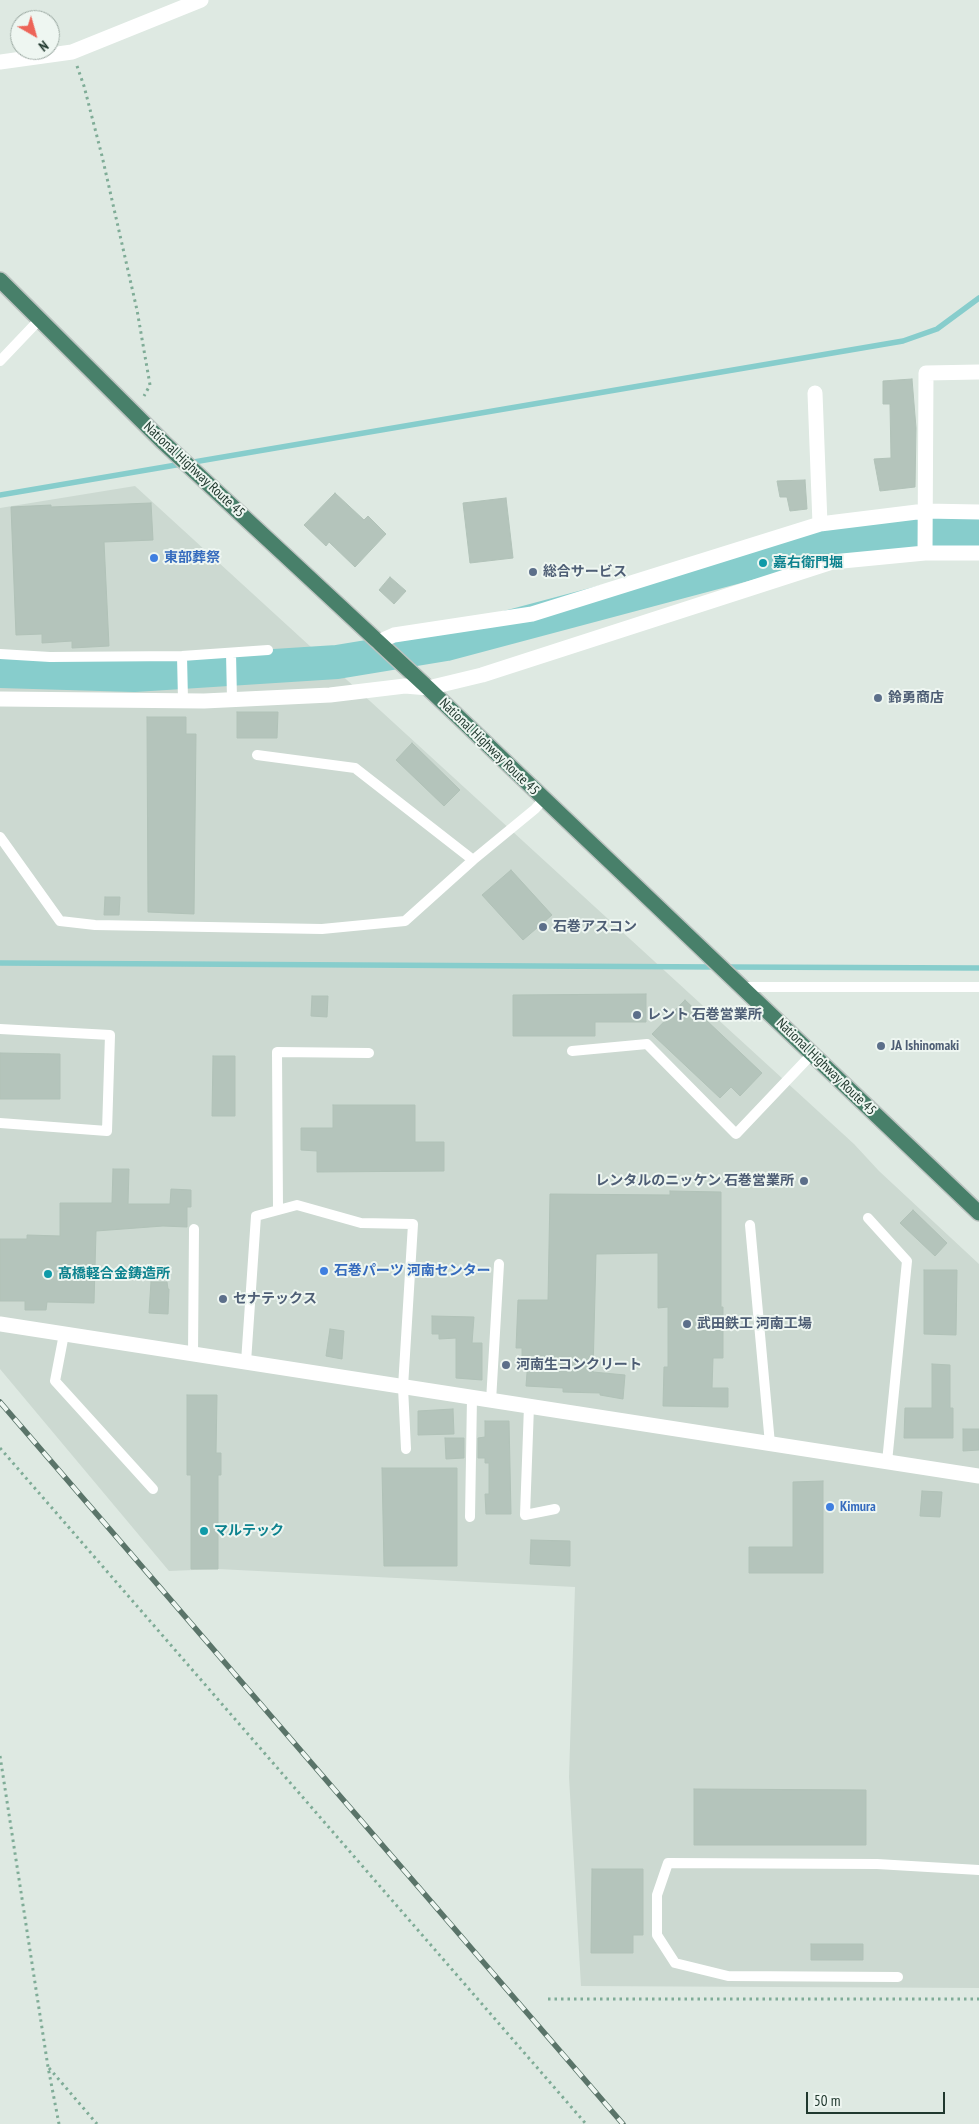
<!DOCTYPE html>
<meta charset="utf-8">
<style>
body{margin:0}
#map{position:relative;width:979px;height:2124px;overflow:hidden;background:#dee9e2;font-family:"PT Sans Narrow",sans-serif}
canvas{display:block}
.north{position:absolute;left:10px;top:10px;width:50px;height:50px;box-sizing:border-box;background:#eef6f1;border:1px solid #9caaa3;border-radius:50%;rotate:142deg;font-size:14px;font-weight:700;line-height:20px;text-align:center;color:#20382e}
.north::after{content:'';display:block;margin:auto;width:18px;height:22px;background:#ed6458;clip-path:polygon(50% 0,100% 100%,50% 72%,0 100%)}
.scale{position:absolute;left:806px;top:2092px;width:139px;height:22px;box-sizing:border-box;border:2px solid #20382e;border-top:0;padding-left:6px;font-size:15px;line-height:18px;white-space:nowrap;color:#20382e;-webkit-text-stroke:4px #eef6f1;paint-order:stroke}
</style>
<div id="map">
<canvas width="979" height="2124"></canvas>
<div class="north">N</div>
<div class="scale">50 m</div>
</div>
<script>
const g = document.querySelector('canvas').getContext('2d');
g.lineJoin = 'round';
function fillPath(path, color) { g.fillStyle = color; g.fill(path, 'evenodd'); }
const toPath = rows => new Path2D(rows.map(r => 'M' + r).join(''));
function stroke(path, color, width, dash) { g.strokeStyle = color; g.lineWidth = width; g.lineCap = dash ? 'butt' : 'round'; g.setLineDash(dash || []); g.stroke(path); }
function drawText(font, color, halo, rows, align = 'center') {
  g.font = font + ' "PT Sans Narrow","Noto Sans JP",sans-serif'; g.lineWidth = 4; g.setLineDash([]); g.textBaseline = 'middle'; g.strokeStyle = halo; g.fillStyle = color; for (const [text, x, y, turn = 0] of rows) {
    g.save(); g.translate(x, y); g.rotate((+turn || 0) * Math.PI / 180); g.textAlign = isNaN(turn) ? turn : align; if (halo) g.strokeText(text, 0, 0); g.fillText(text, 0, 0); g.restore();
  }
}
fillPath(toPath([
 [135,486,854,1144,879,1171,979,1264,979,1988,581,1986,569,1777,575,1587,218,1569,169,1571,0,1369,0,508]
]), '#ccd9d1');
stroke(toPath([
 [0,495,903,341,937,329,979,298],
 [0,963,717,967],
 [726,967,979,968]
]), '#87cdcc', 5.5);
stroke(toPath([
 [0,671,134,675,337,662,446,644,825,543,920,532,979,533]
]), '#87cdcc', 34);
const building = toPath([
 [912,379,916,428,915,487,880,491,874,459,891,458,890,404,883,404,883,381,912,379],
 [805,480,807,509,790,511,787,497,780,497,777,481,805,480],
 [335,493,364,520,368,516,386,534,355,567,329,542,326,546,304,525,335,493],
 [506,498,513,558,470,563,463,503,506,498],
 [151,503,153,540,104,542,109,646,72,648,72,641,42,643,42,634,16,635,11,507,51,505,51,507,151,503],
 [390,577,406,591,394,604,379,590,390,577],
 [237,712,278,712,277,738,237,738,237,712],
 [147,717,186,717,186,734,196,734,194,914,148,912,147,717],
 [412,743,460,790,444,806,396,760,412,743],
 [511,870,552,915,523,940,482,895,511,870],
 [105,897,120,897,119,915,104,915,105,897],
 [646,994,646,1022,595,1022,595,1036,513,1036,513,995,646,994],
 [312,996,328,996,327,1017,311,1016,312,996],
 [685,1000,762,1073,740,1096,731,1087,720,1098,652,1034,685,1000],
 [0,1053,60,1054,60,1099,0,1099,0,1053],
 [213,1056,235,1056,235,1116,212,1116,213,1056],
 [333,1105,415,1105,415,1142,444,1142,444,1171,317,1172,317,1151,301,1150,301,1128,333,1128,333,1105],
 [113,1169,129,1169,128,1204,170,1204,171,1189,191,1190,191,1207,187,1207,187,1227,163,1226,96,1231,94,1303,47,1302,46,1310,25,1310,25,1301,0,1301,0,1239,27,1239,27,1235,60,1236,60,1203,112,1203,113,1169],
 [670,1191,721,1192,721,1307,723,1307,723,1358,713,1358,712,1388,728,1388,728,1407,663,1406,664,1367,668,1367,668,1307,658,1308,658,1253,596,1254,593,1372,625,1375,623,1399,600,1395,600,1393,563,1392,563,1388,526,1386,528,1360,522,1360,522,1348,516,1348,518,1300,548,1300,550,1194,670,1195,670,1191],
 [913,1210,947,1243,935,1256,900,1223,913,1210],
 [924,1270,957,1270,956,1335,924,1334,924,1270],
 [151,1282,167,1282,168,1289,169,1289,168,1314,149,1313,151,1282],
 [432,1316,474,1317,472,1343,482,1343,482,1380,456,1378,456,1338,439,1339,439,1334,432,1334,432,1316],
 [330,1329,344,1331,342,1359,326,1356,330,1329],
 [932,1364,950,1365,950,1408,953,1408,953,1438,904,1438,905,1408,932,1408,932,1364],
 [187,1395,217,1395,216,1453,221,1453,221,1475,218,1475,218,1569,191,1569,191,1475,187,1475,187,1395],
 [453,1409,454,1434,418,1435,418,1411,453,1409],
 [485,1421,509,1421,511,1514,486,1514,485,1494,489,1494,489,1463,485,1463,485,1458,478,1458,478,1438,485,1437,485,1421],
 [963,1429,979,1429,979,1450,963,1451,963,1429],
 [445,1438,464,1438,464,1458,446,1459,445,1438],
 [382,1468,457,1468,457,1566,384,1566,382,1468],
 [823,1481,823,1573,749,1573,749,1547,793,1547,793,1482,823,1481],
 [922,1491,942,1492,940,1517,920,1516,922,1491],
 [531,1540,570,1541,570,1566,530,1564,531,1540],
 [694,1789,866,1790,866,1845,694,1845,694,1789],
 [592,1869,643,1869,643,1935,633,1935,633,1953,591,1953,592,1869],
 [811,1944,863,1944,863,1960,811,1960,811,1944]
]);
fillPath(building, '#b4c4bb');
stroke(building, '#b1c2b8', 1);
const trunk = toPath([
 [0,280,163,442,428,688,979,1213]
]);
stroke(trunk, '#bcc3c0', 18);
stroke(toPath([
 [77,66,84,86,102,156,137,310,150,385,144,396],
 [0,1448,586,2124],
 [0,1756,48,2067,59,2124],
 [548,1999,979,1999],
 [49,2068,97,2124]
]), '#7fac97', 3, [2.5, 4]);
stroke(toPath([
 [0,361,40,319],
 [231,653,232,699],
 [0,654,50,657,182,656,268,650],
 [182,656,183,700],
 [257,755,355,768,473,860,535,809,544,799],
 [0,837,60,921,95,925,322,929,405,921,473,860],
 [741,987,979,987],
 [0,1029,110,1035,107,1131,0,1123],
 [572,1051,647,1044,736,1134,812,1054],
 [278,1210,277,1052,369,1053],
 [868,1218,907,1261,887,1462],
 [750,1225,770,1444],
 [64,1334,55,1381,153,1489],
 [193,1354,194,1229],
 [246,1362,256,1216,297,1205,361,1223,413,1224,403,1387,406,1449],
 [491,1401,499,1264],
 [529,1406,525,1515,555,1509],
 [470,1517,472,1397],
 [898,1977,728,1976,675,1963,657,1935,657,1895,668,1863,877,1864,979,1870]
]), '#fff', 10);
stroke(toPath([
 [0,62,72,52,201,0],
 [815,393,820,524],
 [925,553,926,373,979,372],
 [378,642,394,635,532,614,820,524,925,511,979,512],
 [0,699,204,701,330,695,405,686,428,688,482,675,832,562,925,553,979,553],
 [0,1324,979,1476]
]), '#fff', 15);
stroke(trunk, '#48806a', 15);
const rail = toPath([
 [0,1402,623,2124]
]);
stroke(rail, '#5a7469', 5.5);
stroke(rail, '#eef6f1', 4, [11]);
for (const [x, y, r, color] of [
 [154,558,5,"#3f7fe0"],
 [763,563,5,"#0f9aa8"],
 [533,572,5,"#5c6f8a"],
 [878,698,5,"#5c6f8a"],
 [543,927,5,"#5c6f8a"],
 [637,1015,5,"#5c6f8a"],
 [881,1046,5,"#5c6f8a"],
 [804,1181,5,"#5c6f8a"],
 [324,1271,5,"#3f7fe0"],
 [48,1274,5,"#0f9aa8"],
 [223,1299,5,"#5c6f8a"],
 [687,1324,5,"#5c6f8a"],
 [506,1365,5,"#5c6f8a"],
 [830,1507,5,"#3f7fe0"],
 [204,1531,5,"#0f9aa8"]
]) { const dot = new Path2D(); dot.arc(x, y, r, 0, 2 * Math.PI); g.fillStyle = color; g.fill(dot); stroke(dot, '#eef6f1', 2); }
drawText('14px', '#20382e', '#eef6f1', [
 ["National Highway Route 45",194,470,43],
 ["National Highway Route 45",489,747,44],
 ["National Highway Route 45",826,1067,44]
]);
drawText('bold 14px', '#366cbe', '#eef6f1', [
 ["東部葬祭",164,558],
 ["石巻パーツ 河南センター",334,1271],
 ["Kimura",840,1507]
], 'left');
drawText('bold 14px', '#0d838f', '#eef6f1', [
 ["嘉右衛門堀",773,563],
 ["髙橋軽合金鋳造所",58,1274],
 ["マルテック",214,1531]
], 'left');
drawText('bold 14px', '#4e5e75', '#eef6f1', [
 ["総合サービス",543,572],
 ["鈴勇商店",888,698],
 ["石巻アスコン",553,927],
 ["レント 石巻営業所",647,1015],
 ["JA Ishinomaki",891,1046],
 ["レンタルのニッケン 石巻営業所",794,1181,"right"],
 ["セナテックス",233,1299],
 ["武田鉄工 河南工場",697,1324],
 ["河南生コンクリート",516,1365]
], 'left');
</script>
